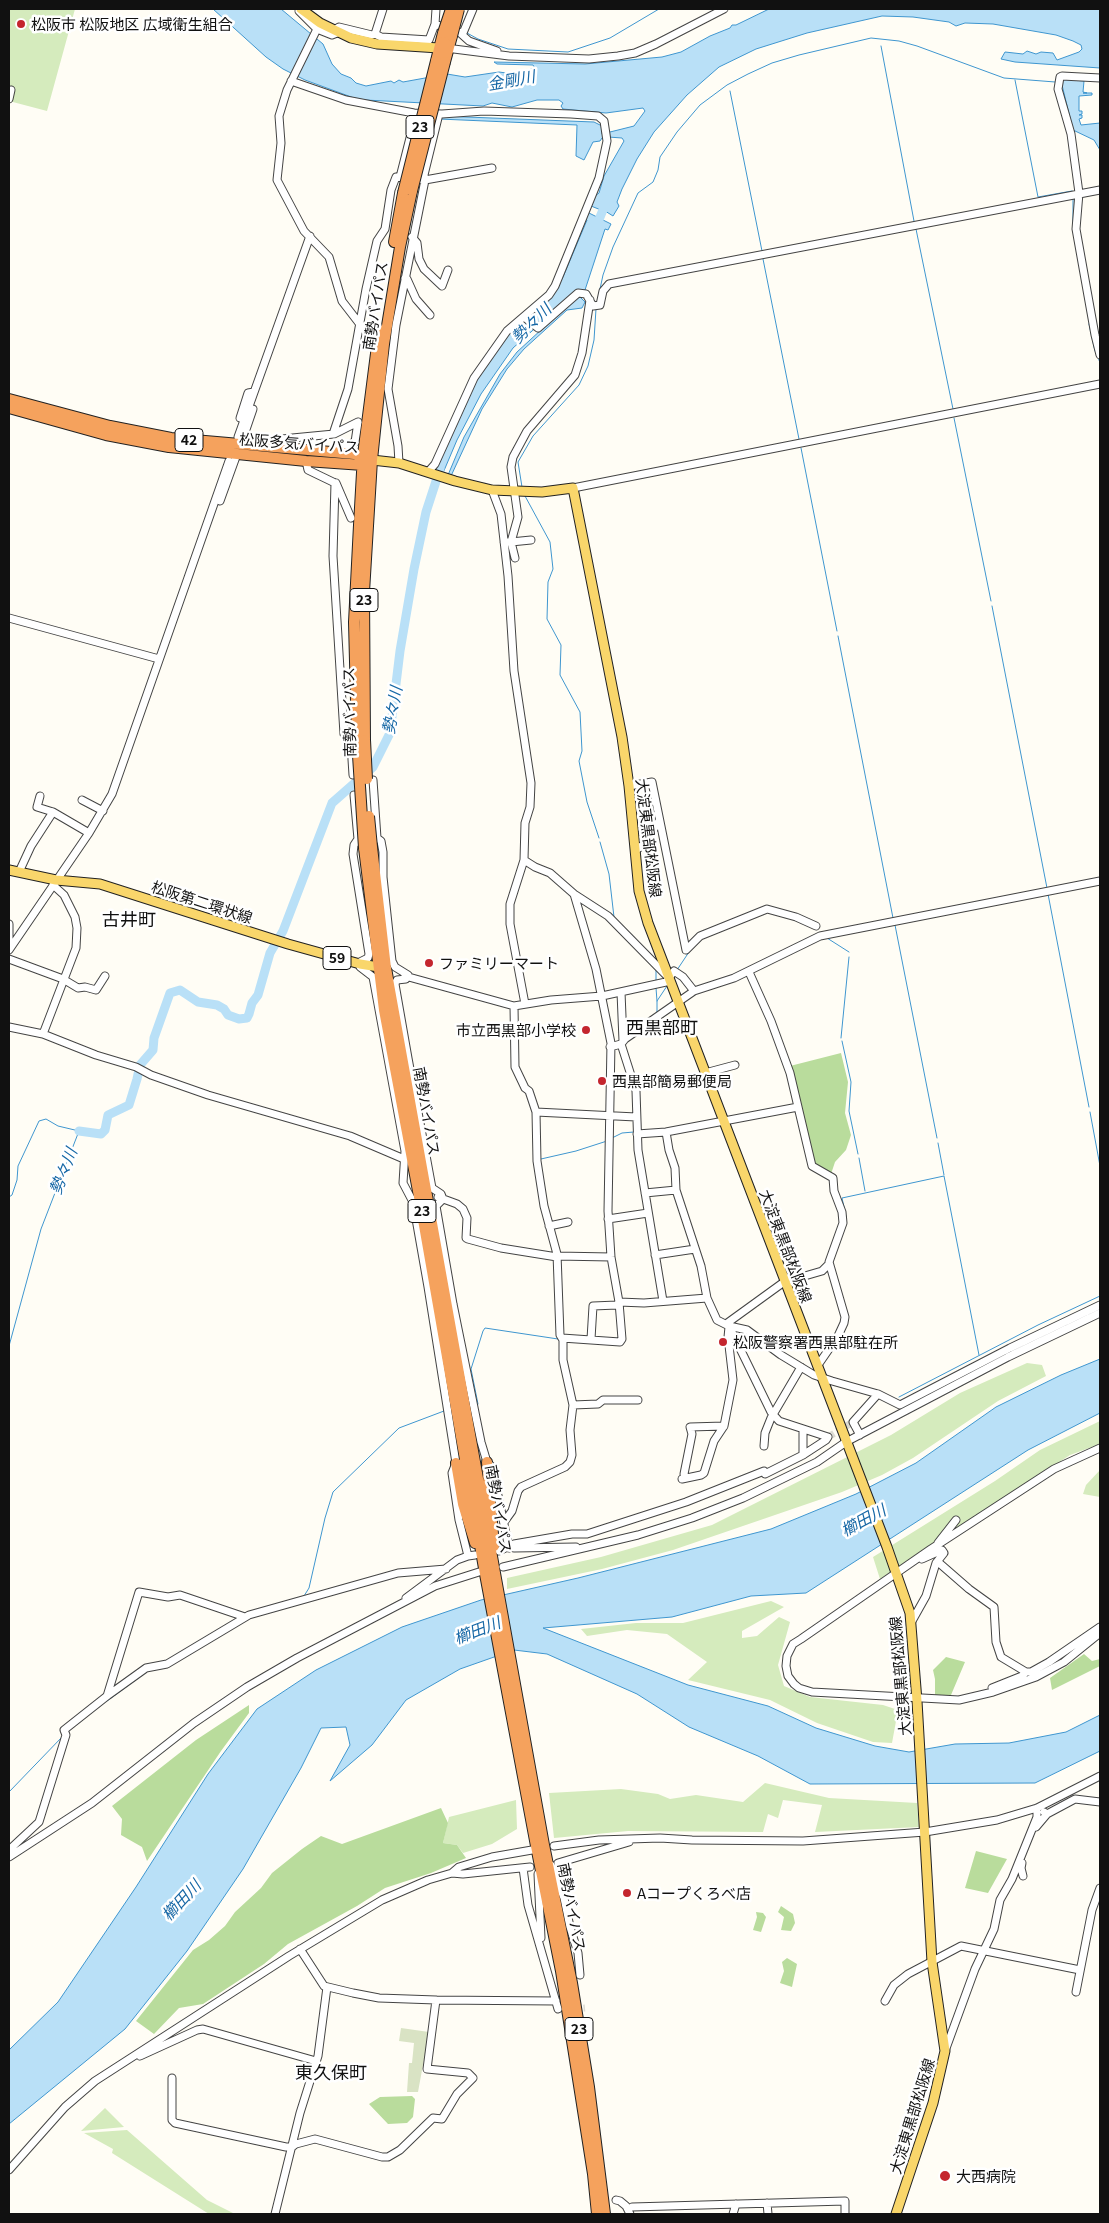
<!DOCTYPE html>
<meta charset="utf-8">
<style>
body{margin:0}
#map{position:relative;width:1109px;height:2223px;overflow:hidden;background:#fffdf5;font-family:Georgia,serif}
canvas{display:block}
.frame{position:absolute;inset:0;border:10px solid #111;pointer-events:none}
</style>
<div id="map">
<canvas width="1109" height="2223"></canvas>
<div class="frame"></div>
</div>
<script>
const g = document.querySelector('canvas').getContext('2d');
g.lineJoin = 'round';
function fillPath(path, color) { g.fillStyle = color; g.fill(path, 'evenodd'); }
const toPath = rows => new Path2D(rows.map(r => 'M' + r).join(''));
function stroke(path, color, width, dash) { g.strokeStyle = color; g.lineWidth = width; g.lineCap = dash ? 'butt' : 'round'; g.setLineDash(dash || []); g.stroke(path); }
function drawText(font, color, halo, rows, align = 'center') {
  g.font = font + ' Georgia,"Noto Sans JP",serif'; g.lineWidth = 5; g.setLineDash([]); g.textBaseline = 'middle'; g.strokeStyle = halo; g.fillStyle = color; for (const [text, x, y, turn = 0] of rows) {
    g.save(); g.translate(x, y); g.rotate((+turn || 0) * Math.PI / 180); g.textAlign = isNaN(turn) ? turn : align; if (halo) g.strokeText(text, 0, 0); g.fillText(text, 0, 0); g.restore();
  }
}
fillPath(toPath([
 [9,9,75,9,47,111,9,101],
 [1027,1363,1042,1365,1046,1376,998,1401,913,1458,882,1475,842,1492,673,1550,602,1569,507,1589,507,1578,601,1557,712,1525,891,1435,960,1393],
 [1100,1421,1100,1444,1070,1455,880,1579,873,1557,995,1481,1040,1450],
 [1100,1470,1100,1497,1083,1494,1086,1485],
 [771,1601,784,1607,742,1631,742,1638,757,1636,779,1617,790,1622,778,1665,784,1686,810,1697,883,1705,898,1710,892,1743,873,1742,817,1723,770,1700,688,1680,707,1662,667,1634,627,1630,587,1636,581,1629,636,1623,683,1623],
 [765,1783,829,1798,917,1803,919,1827,815,1832,822,1805,783,1800,778,1818,768,1814,763,1832,628,1831,554,1838,549,1793,621,1789,658,1794,670,1799,696,1795,743,1802],
 [516,1800,517,1829,492,1844,463,1853,457,1845,443,1843,449,1817],
 [105,2108,124,2127,81,2131],
 [127,2130,207,2200,235,2214,209,2214,112,2153,113,2149,84,2133]
]), '#d5ebbd');
fillPath(toPath([
 [841,1053,848,1082,845,1113,851,1135,846,1150,835,1162,831,1174,815,1165,790,1066],
 [1084,1654,1092,1661,1100,1659,1100,1666,1052,1690,1050,1678],
 [946,1657,965,1662,951,1695,935,1696,935,1679,933,1670],
 [249,1705,249,1713,221,1751,147,1861,142,1847,121,1835,122,1819,112,1806,196,1740],
 [441,1808,448,1823,443,1843,457,1845,466,1858,431,1873,385,1888,357,1906,288,1944,264,1964,203,2004,179,2008,154,2034,136,2021,193,1950,209,1940,225,1926,235,1912,261,1888,272,1873,302,1849,321,1836,342,1844],
 [976,1851,1007,1859,988,1893,965,1888],
 [781,1906,793,1914,795,1923,791,1931,781,1930,784,1917,778,1912],
 [756,1912,763,1913,766,1917,761,1932,753,1930,757,1917],
 [787,1958,797,1964,792,1987,780,1983,784,1971,782,1962],
 [412,2096,415,2099,413,2117,407,2123,388,2124,369,2104,380,2097]
]), '#b9dc9c');
fillPath(toPath([
 [401,2028,429,2032,418,2092,407,2092,409,2063,412,2063,414,2043,399,2041]
]), '#d9e3c4');
const water = toPath([
 [213,9,281,9,323,44,332,64,341,74,351,78,356,83,366,86,391,81,394,83,399,80,403,82,447,74,465,77,499,72,514,74,535,68,533,65,497,64,494,62,585,64,662,57,681,52,710,36,730,28,732,25,736,25,769,9,1100,9,1100,68,1015,62,1001,59,1005,52,1023,54,1027,51,1036,54,1041,52,1053,53,1057,60,1079,52,1082,49,1081,45,1073,41,1056,35,993,24,965,23,956,26,949,22,913,17,882,16,807,33,756,49,719,67,687,95,654,132,637,159,622,189,617,202,619,206,613,216,602,209,601,210,591,206,595,196,599,193,604,176,624,141,622,138,608,137,602,138,600,141,593,142,584,160,576,156,577,125,439,119,441,116,594,122,602,126,602,134,634,126,645,111,643,108,606,113,563,109,561,106,563,103,559,100,537,100,512,107,492,103,483,106,365,100,354,98,305,80,283,69,266,57,213,9],
 [1063,79,1084,81,1083,92,1087,93,1083,93,1092,93,1092,95,1079,96,1079,111,1082,111,1082,114,1079,115,1082,115,1082,118,1079,119,1081,125,1100,123,1100,150,1094,140,1073,130,1062,85,1060,85,1063,79],
 [587,212,611,224,608,230,605,229,585,290,582,291,581,298,585,302,582,308,567,310,524,349,507,369,482,409,451,476,448,475,464,437,500,374,517,352,568,305,568,303,578,296,578,290,513,348,481,394,457,440,443,473,436,470,473,386,509,331,512,332,552,294,563,277,587,220,585,218,587,212],
 [1100,1359,1100,1413,1028,1450,806,1593,751,1596,672,1617,543,1628,688,1685,768,1706,816,1728,875,1746,909,1752,955,1744,1009,1743,1066,1732,1100,1715,1100,1751,1035,1783,810,1784,758,1756,689,1727,637,1694,547,1654,514,1650,460,1669,406,1700,372,1745,330,1781,350,1745,346,1727,321,1728,301,1768,243,1869,187,1951,125,2029,9,2124,9,2050,58,2002,136,1887,208,1774,257,1709,316,1670,402,1627,481,1600,578,1578,771,1529,856,1494,916,1463,996,1407,1061,1375,1100,1359]
]);
fillPath(water, '#b9e0f7');
stroke(water, '#3f96cf', 1);
stroke(toPath([
 [467,33,478,39,508,49,568,52,610,38,659,9],
 [881,46,914,221],
 [1015,80,1038,197,1072,191],
 [730,91,762,251],
 [916,229,953,409],
 [1073,229,1073,198],
 [763,259,799,439],
 [597,303,603,275,613,247,638,193,653,182,658,170,660,157,677,132,700,105,727,85,748,74,772,63,799,55,871,38,899,41,917,46,1004,78,1055,82],
 [1089,324,1095,351],
 [1098,357,1100,363],
 [954,418,991,601],
 [801,448,837,631],
 [522,487,518,462,533,436,579,385,588,366,594,340,596,309],
 [525,496,550,542,553,569,548,582,547,619,561,645,560,675,580,712,582,751,579,761,587,802,599,838],
 [992,606,1047,888],
 [838,636,893,918],
 [600,842,609,874,614,917],
 [1048,894,1089,1107],
 [895,925,937,1138],
 [827,938,849,952],
 [677,970,689,952],
 [656,981,656,970],
 [656,988,657,1001],
 [657,1014,657,1001,667,986],
 [841,1038,849,957],
 [842,1041,851,1082,849,1111,858,1154],
 [1090,1112,1100,1166],
 [612,1138,622,1133,634,1132],
 [938,1143,944,1175],
 [859,1158,865,1191],
 [541,1159,576,1151,607,1141],
 [9,1197,12,1195,17,1180,18,1166,39,1121,46,1119,58,1126,79,1131,41,1229,9,1346],
 [844,1207,842,1198,944,1176,979,1355],
 [846,1224,846,1216],
 [899,1397,1038,1325,1100,1296],
 [478,1404,471,1369,483,1331,485,1328,558,1339],
 [304,1596,309,1588,325,1518,333,1492,399,1428,444,1411],
 [154,1670,167,1667],
 [107,1701,148,1671],
 [9,1792,63,1736]
]), '#3f96cf', 1);
stroke(toPath([
 [596,227,607,200],
 [79,1131,101,1134,105,1130,108,1115,129,1105,137,1079,140,1065,153,1050,154,1038,170,993,180,990,198,1002,217,1005,224,1009,228,1015,239,1019,247,1018,249,1014,252,1003,258,995,270,953,283,931,332,803,373,767,390,733,400,651,414,569,426,512,440,469]
]), '#b9e0f7', 9);
stroke(toPath([
 [828,1437,853,1422],
 [573,2009,585,2008]
]), '#dbdad3', 7, [7, 3.5]);
const minor = toPath([
 [436,9,435,24,440,26],
 [299,11,317,29,332,35,337,33],
 [317,29,287,90,279,116,281,143,277,180,304,231,329,257,342,301,369,336],
 [333,31,339,27,372,35,375,34,383,9],
 [459,32,469,41,497,51],
 [463,33,473,9],
 [375,34,381,37,429,40,435,24],
 [446,48,509,56,589,59,618,56,635,53,656,44,724,9],
 [1100,78,1062,76,1060,77,1058,89,1071,134,1079,193,1076,229,1095,335,1100,355],
 [291,81,346,100,414,113,442,114,484,111,571,114,598,116,604,121,607,141,599,178,555,286,549,295,507,331,474,378,435,464,428,472],
 [9,99,11,90],
 [439,114,424,175,425,180,492,168],
 [400,177,416,114],
 [412,237,417,243,419,259,424,269,442,286,448,270],
 [405,278,407,279,416,299,430,315],
 [524,317,538,328,578,293,586,294,593,306,600,305,603,291,609,284,1100,190],
 [240,418,248,393,254,392],
 [333,434,348,389,366,289,377,241,385,229,391,190,396,177,425,180,396,325,388,389,398,446,399,463],
 [238,437,310,236],
 [241,444,253,409],
 [258,446,261,441,334,434,358,422],
 [337,452,337,446,344,446,355,442,358,422],
 [306,461,308,470,335,483,333,556,344,734,347,741,351,744,353,775],
 [336,483,351,518],
 [573,488,1100,384],
 [492,490,501,514,508,576,514,671,531,783,530,807,525,823,524,860,510,904,510,924,525,1004],
 [220,501,237,454],
 [504,542,511,542,518,517,511,467,513,457,527,431,575,375,582,353,590,300],
 [515,558,511,542,531,540],
 [9,618,159,659],
 [373,780,377,838,381,841,383,852,383,877,392,961,395,967,408,975,406,979,397,980,395,984,408,1058,432,1188,441,1194,443,1199],
 [629,786,652,782,686,950,700,936,767,909,796,917,816,926],
 [354,795,358,839,354,845,353,854,369,954,368,958,360,962,360,967,373,977,405,1151,403,1183,413,1202,428,1287,456,1463,452,1473,459,1520,468,1556],
 [40,796,37,807,53,812],
 [82,800,103,811],
 [635,851,644,844,659,821],
 [524,860,535,867,550,873,574,894,608,916,666,975],
 [19,872,31,846,53,812,89,833],
 [9,924,9,942],
 [9,950,89,833,112,794,229,461],
 [9,959,63,979,78,988,85,987,96,990,105,976],
 [749,972,771,1021,790,1073,812,1166,833,1178,834,1191,842,1212,843,1223,829,1262,845,1317,844,1323,838,1336,818,1365],
 [405,976,514,1006,551,1000,602,996,666,982,674,971,683,977,694,991],
 [621,992,623,1041],
 [9,1027,43,1034,96,1055,136,1067,151,1075,208,1095,350,1136,404,1159],
 [43,1034,76,948,77,928,75,917,64,895,53,885],
 [621,1044,636,1091,638,1150,663,1301],
 [610,1047,621,1044,625,1039,694,991,734,978,820,936,1100,881],
 [705,1073,735,1065],
 [536,1112,636,1117],
 [637,1134,666,1132,798,1107],
 [645,1193,676,1190],
 [438,1197,457,1204,463,1209,467,1218,466,1238,468,1239,501,1248,557,1257],
 [443,1199,436,1206,453,1304,481,1442,487,1462,492,1467,509,1548],
 [608,1219,648,1213],
 [549,1226,568,1222],
 [655,1255,695,1249],
 [557,1256,611,1257],
 [726,1324,784,1282,822,1271,829,1264],
 [729,1326,747,1330,781,1355,814,1375,832,1381,878,1394,900,1405,1010,1348,1100,1305],
 [562,1338,620,1342,622,1339,619,1302,611,1257,608,1211,611,1043,596,969,574,894],
 [591,1339,593,1306,617,1305,619,1302,644,1303,707,1298],
 [573,1405,598,1404,603,1400,638,1400],
 [860,1435,853,1422,878,1394],
 [764,1446,765,1433,771,1418,801,1367],
 [1100,1448,1054,1469,931,1549,801,1639,793,1644,787,1656,786,1666,788,1676,794,1684,799,1688,812,1692,959,1700,993,1692,1036,1677,1064,1662,1100,1633],
 [803,1455,803,1430],
 [686,1478,684,1474,692,1434,690,1427,724,1426],
 [682,1479,701,1475,704,1473,714,1441,724,1426,733,1380,728,1337,729,1327],
 [504,1522,512,1511,518,1491,521,1487,565,1467,570,1462,572,1455,570,1430,573,1405,563,1360,563,1340,560,1335,557,1254,544,1206,537,1161,536,1112,529,1091,525,1088,515,1067,514,1006],
 [938,1543,956,1520],
 [514,1548,576,1547],
 [499,1551,514,1544,572,1534,587,1534,686,1502,764,1471,765,1474,803,1455,826,1440,828,1437,779,1421,771,1412,729,1326,717,1320,707,1298,701,1266,676,1190,675,1168,669,1150,666,1132],
 [938,1562,969,1589,994,1607,996,1642,1001,1657,1026,1672,1022,1676,992,1688],
 [503,1567,638,1535,692,1518,743,1498,817,1462,846,1442,1008,1357,1100,1313],
 [406,1598,457,1560,468,1556,475,1555],
 [912,1621,926,1596,936,1563,944,1553,942,1550,922,1559],
 [1026,1672,1031,1672,1049,1662,1100,1627],
 [107,1696,139,1592,168,1597,180,1595,245,1617],
 [1044,1812,1047,1814,1075,1799,1100,1802],
 [1036,1827,1047,1814],
 [554,1846,599,1840,660,1838,692,1840,803,1841,925,1832,997,1820,1037,1808,1100,1776],
 [9,1850,39,1822,66,1735,64,1730,107,1696,146,1668,167,1664,249,1615,398,1573,446,1569],
 [9,1857,92,1803,194,1723,247,1687,297,1658,435,1586,479,1572],
 [558,1863,629,1842],
 [1022,1863,1021,1868,1023,1876],
 [551,1865,564,1898,570,1927,578,1953,580,1975],
 [523,1868,528,1905,558,2009],
 [452,1873,459,1867,492,1857,532,1850],
 [538,1874,541,1938],
 [300,1949,324,1986,353,1993,379,1998,436,2000,556,2001],
 [1076,1992,1092,1910,1100,1888],
 [885,2001,894,1985,908,1974,961,1946,1080,1970],
 [945,2051,975,1969,994,1929,1000,1900,1012,1879,1037,1817,1037,1808],
 [140,2056,197,2030,203,2029,316,2061],
 [172,2078,172,2120,175,2123,286,2147,292,2147,296,2144,315,2139,382,2157,388,2157,400,2150,433,2118,442,2119,457,2094,473,2078,468,2073,427,2069,436,2000],
 [9,2170,65,2107,95,2081,289,1956,382,1900,428,1880,452,1873,463,1874,530,1867],
 [616,2200,620,2201,626,2206,630,2214],
 [767,2203,768,2214],
 [632,2207,845,2201,845,2214],
 [275,2214,300,2113,318,2056,327,1987],
 [733,2214,736,2204]
]);
const major = toPath([
 [301,9,320,23,351,38,377,44,439,48],
 [372,460,399,463,455,481,492,490,542,492,573,488,622,737,629,786,639,891,648,923,887,1547,910,1613,917,1701,932,1962,945,2051,933,2103,896,2214],
 [9,870,56,880,100,884,288,944,360,964,385,968]
]);
const highway = toPath([
 [436,61,443,33],
 [445,62,452,36],
 [394,242,403,193],
 [9,399,110,426,171,438,354,454,369,458],
 [9,408,106,435,169,447,306,461,363,465,367,463],
 [357,740,354,622,359,525,363,455,379,330],
 [365,740,364,592,372,460,384,344,400,247,412,191],
 [372,847,386,968,544,1845,572,1983,589,2087,605,2214],
 [364,848,384,1010,418,1191,485,1574,536,1846,561,1971,593,2174,597,2214],
 [487,1462,494,1546],
 [456,1463,463,1504,475,1543]
]);
stroke(minor, '#444', 9);
stroke(major, '#222', 11);
stroke(highway, '#222', 12);
stroke(minor, '#fff', 7);
stroke(major, '#f9d66b', 9);
stroke(highway, '#f5a25d', 10);
const highwayBridge = toPath([
 [443,33,451,9],
 [452,36,459,9],
 [412,191,445,62],
 [403,193,436,61],
 [357,740,364,848],
 [365,740,367,779],
 [369,816,372,847]
]);
stroke(highwayBridge, '#222', 12, []);
stroke(highwayBridge, '#f5a25d', 10);
for (const [x, y, r, color] of [
 [21,24,5,"#c4262e"],
 [429,963,5,"#c4262e"],
 [586,1030,5,"#c4262e"],
 [602,1081,5,"#c4262e"],
 [723,1342,5,"#c4262e"],
 [627,1893,5,"#c4262e"],
 [945,2176,6,"#c4262e"]
]) { const dot = new Path2D(); dot.arc(x, y, r, 0, 2 * Math.PI); g.fillStyle = color; g.fill(dot); stroke(dot, '#fff', 2); }
for (const [x, y, w] of [
 [420,127,28],
 [189,440,28],
 [364,600,28],
 [337,958,28],
 [422,1211,28],
 [579,2029,28]
]) { const box = new Path2D(); box.roundRect(x - w / 2, y - 11.5, w, 23, 4); g.fillStyle = '#fff'; g.fill(box); stroke(box, '#111', 1); }
drawText('bold 14px', '#111', null, [
 ["23",420,127],
 ["42",189,440],
 ["23",364,600],
 ["59",337,958],
 ["23",422,1211],
 ["23",579,2029]
]);
drawText('15px', '#111', '#fff', [
 ["松阪市 松阪地区 広域衛生組合",31,24],
 ["ファミリーマート",439,963],
 ["市立西黒部小学校",576,1030,"right"],
 ["西黒部簡易郵便局",612,1081],
 ["松阪警察署西黒部駐在所",733,1342],
 ["Aコープくろべ店",637,1893],
 ["大西病院",956,2176]
], 'left');
drawText('15px', '#111', '#fff', [
 ["南勢バイパス",375,306,-81],
 ["松阪多気バイパス",299,443,4],
 ["南勢バイパス",349,712,-91],
 ["大淀東黒部松阪線",649,838,83],
 ["松阪第二環状線",202,902,18],
 ["南勢バイパス",427,1111,80],
 ["大淀東黒部松阪線",786,1246,69],
 ["南勢バイパス",499,1509,80],
 ["大淀東黒部松阪線",900,1676,-95],
 ["南勢バイパス",572,1907,79],
 ["大淀東黒部松阪線",912,2116,-73]
]);
drawText('italic 16px', '#1768a6', '#fff', [
 ["金剛川",511,80,-10],
 ["勢々川",531,323,-45],
 ["勢々川",392,710,-80],
 ["勢々川",63,1171,-69],
 ["櫛田川",863,1520,-28],
 ["櫛田川",477,1630,-21],
 ["櫛田川",181,1900,-47]
]);
drawText('18px', '#111', '#fff', [
 ["古井町",129,919],
 ["西黒部町",662,1027],
 ["東久保町",331,2072]
]);
</script>
